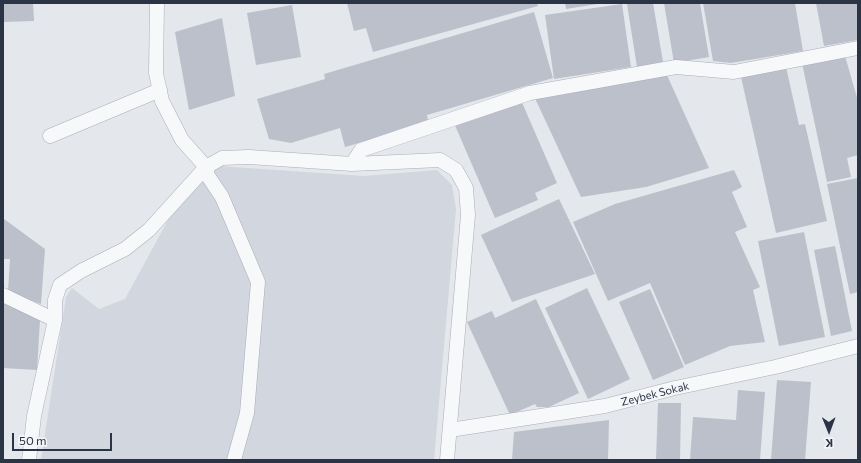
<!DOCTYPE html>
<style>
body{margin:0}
#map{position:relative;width:861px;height:463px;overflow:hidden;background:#e4e7ec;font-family:Commissioner,sans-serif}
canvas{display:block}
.frame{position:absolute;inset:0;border:4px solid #2b3445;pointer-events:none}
.north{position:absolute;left:809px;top:411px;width:40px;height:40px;-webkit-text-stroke:3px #f4f6f9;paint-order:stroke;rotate:179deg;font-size:11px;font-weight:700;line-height:16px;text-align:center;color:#2b3445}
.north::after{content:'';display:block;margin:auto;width:14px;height:18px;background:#2b3445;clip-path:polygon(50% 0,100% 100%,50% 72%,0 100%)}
.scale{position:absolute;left:12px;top:433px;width:100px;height:18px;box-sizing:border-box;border:2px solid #2b3445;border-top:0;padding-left:5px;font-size:12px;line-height:14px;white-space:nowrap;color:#2b3445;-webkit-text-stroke:3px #f4f6f9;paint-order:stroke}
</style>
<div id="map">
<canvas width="861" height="463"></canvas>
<div class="frame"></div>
<div class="north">K</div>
<div class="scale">50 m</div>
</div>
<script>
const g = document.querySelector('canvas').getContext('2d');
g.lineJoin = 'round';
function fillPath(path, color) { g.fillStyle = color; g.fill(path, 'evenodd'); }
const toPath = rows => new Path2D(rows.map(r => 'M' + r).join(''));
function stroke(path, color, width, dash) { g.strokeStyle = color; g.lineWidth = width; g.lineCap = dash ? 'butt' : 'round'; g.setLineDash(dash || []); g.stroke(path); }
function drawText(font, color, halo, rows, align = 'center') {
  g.font = font + ' Commissioner,sans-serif'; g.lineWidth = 3; g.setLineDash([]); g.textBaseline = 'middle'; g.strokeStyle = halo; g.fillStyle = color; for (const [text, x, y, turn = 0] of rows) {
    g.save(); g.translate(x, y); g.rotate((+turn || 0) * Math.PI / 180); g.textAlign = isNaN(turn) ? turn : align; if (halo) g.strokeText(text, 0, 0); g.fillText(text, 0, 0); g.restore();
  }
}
fillPath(toPath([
 [218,166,364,176,437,170,452,185,456,209,434,460,41,460,66,297,72,288,99,309,125,299,173,211]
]), '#d2d6de');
fillPath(toPath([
 [3,3,33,3,34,21,3,22],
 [347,3,537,3,538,6,373,52,366,28,354,31],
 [565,3,598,3,598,4,566,9],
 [631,3,653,3,663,62,637,67,627,4],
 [664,3,700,3,709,57,674,63],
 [703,3,795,3,803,51,731,63,713,61],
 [816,3,858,3,858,40,824,46],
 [622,4,631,67,554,79,545,15],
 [292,5,301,57,256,65,247,13],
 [534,12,553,78,427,115,428,121,397,130,397,132,345,147,340,128,291,143,269,139,257,99,325,79,324,74],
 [222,18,235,96,189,110,175,32],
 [845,56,858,101,858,155,847,158,851,177,827,182,802,63],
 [786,67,799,125,805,124,827,221,776,233,741,77],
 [666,73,709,168,646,187,581,197,533,94],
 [520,98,557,183,535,193,538,200,495,218,454,123],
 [734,170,742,187,732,192,747,227,735,232,760,287,753,290,765,342,730,346,685,365,650,283,608,301,573,222,615,204],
 [858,178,858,292,850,294,827,184],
 [559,199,595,274,512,302,481,235],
 [4,219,45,249,41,304,8,292,10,259,3,259],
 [804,232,825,337,779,346,758,241],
 [835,246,852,331,831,336,814,250],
 [587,288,630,379,588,399,545,308],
 [650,289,684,367,653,380,619,302],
 [536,299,579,393,549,407,537,407,535,404,510,415,467,322,492,311,495,318],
 [3,300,40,320,37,370,3,368],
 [777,380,811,382,805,460,771,460],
 [738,390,765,392,760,460,690,460,693,417,736,420],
 [658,403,681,403,680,460,656,460],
 [609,420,608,460,512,460,514,432]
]), '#bbc0ca');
const minor = toPath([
 [157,3,156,73,162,101,182,140,206,167,222,158,249,157,352,164,440,160,456,170,466,188,468,215,447,460],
 [50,136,160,90],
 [352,164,361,150,530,93,676,67,734,72,858,48],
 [206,167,208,176,222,197,258,282,247,413,234,460],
 [3,295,55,320],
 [450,430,605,406,675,388,775,367,858,346],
 [29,460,34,416,55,320,55,300,60,285,81,271,125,249,149,230,206,167]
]);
stroke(minor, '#a9aeb7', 15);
stroke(minor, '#f7f8fa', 14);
drawText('11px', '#2b3445', '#f4f6f9', [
 ["Zeybek Sokak",655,394,-14]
]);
</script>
